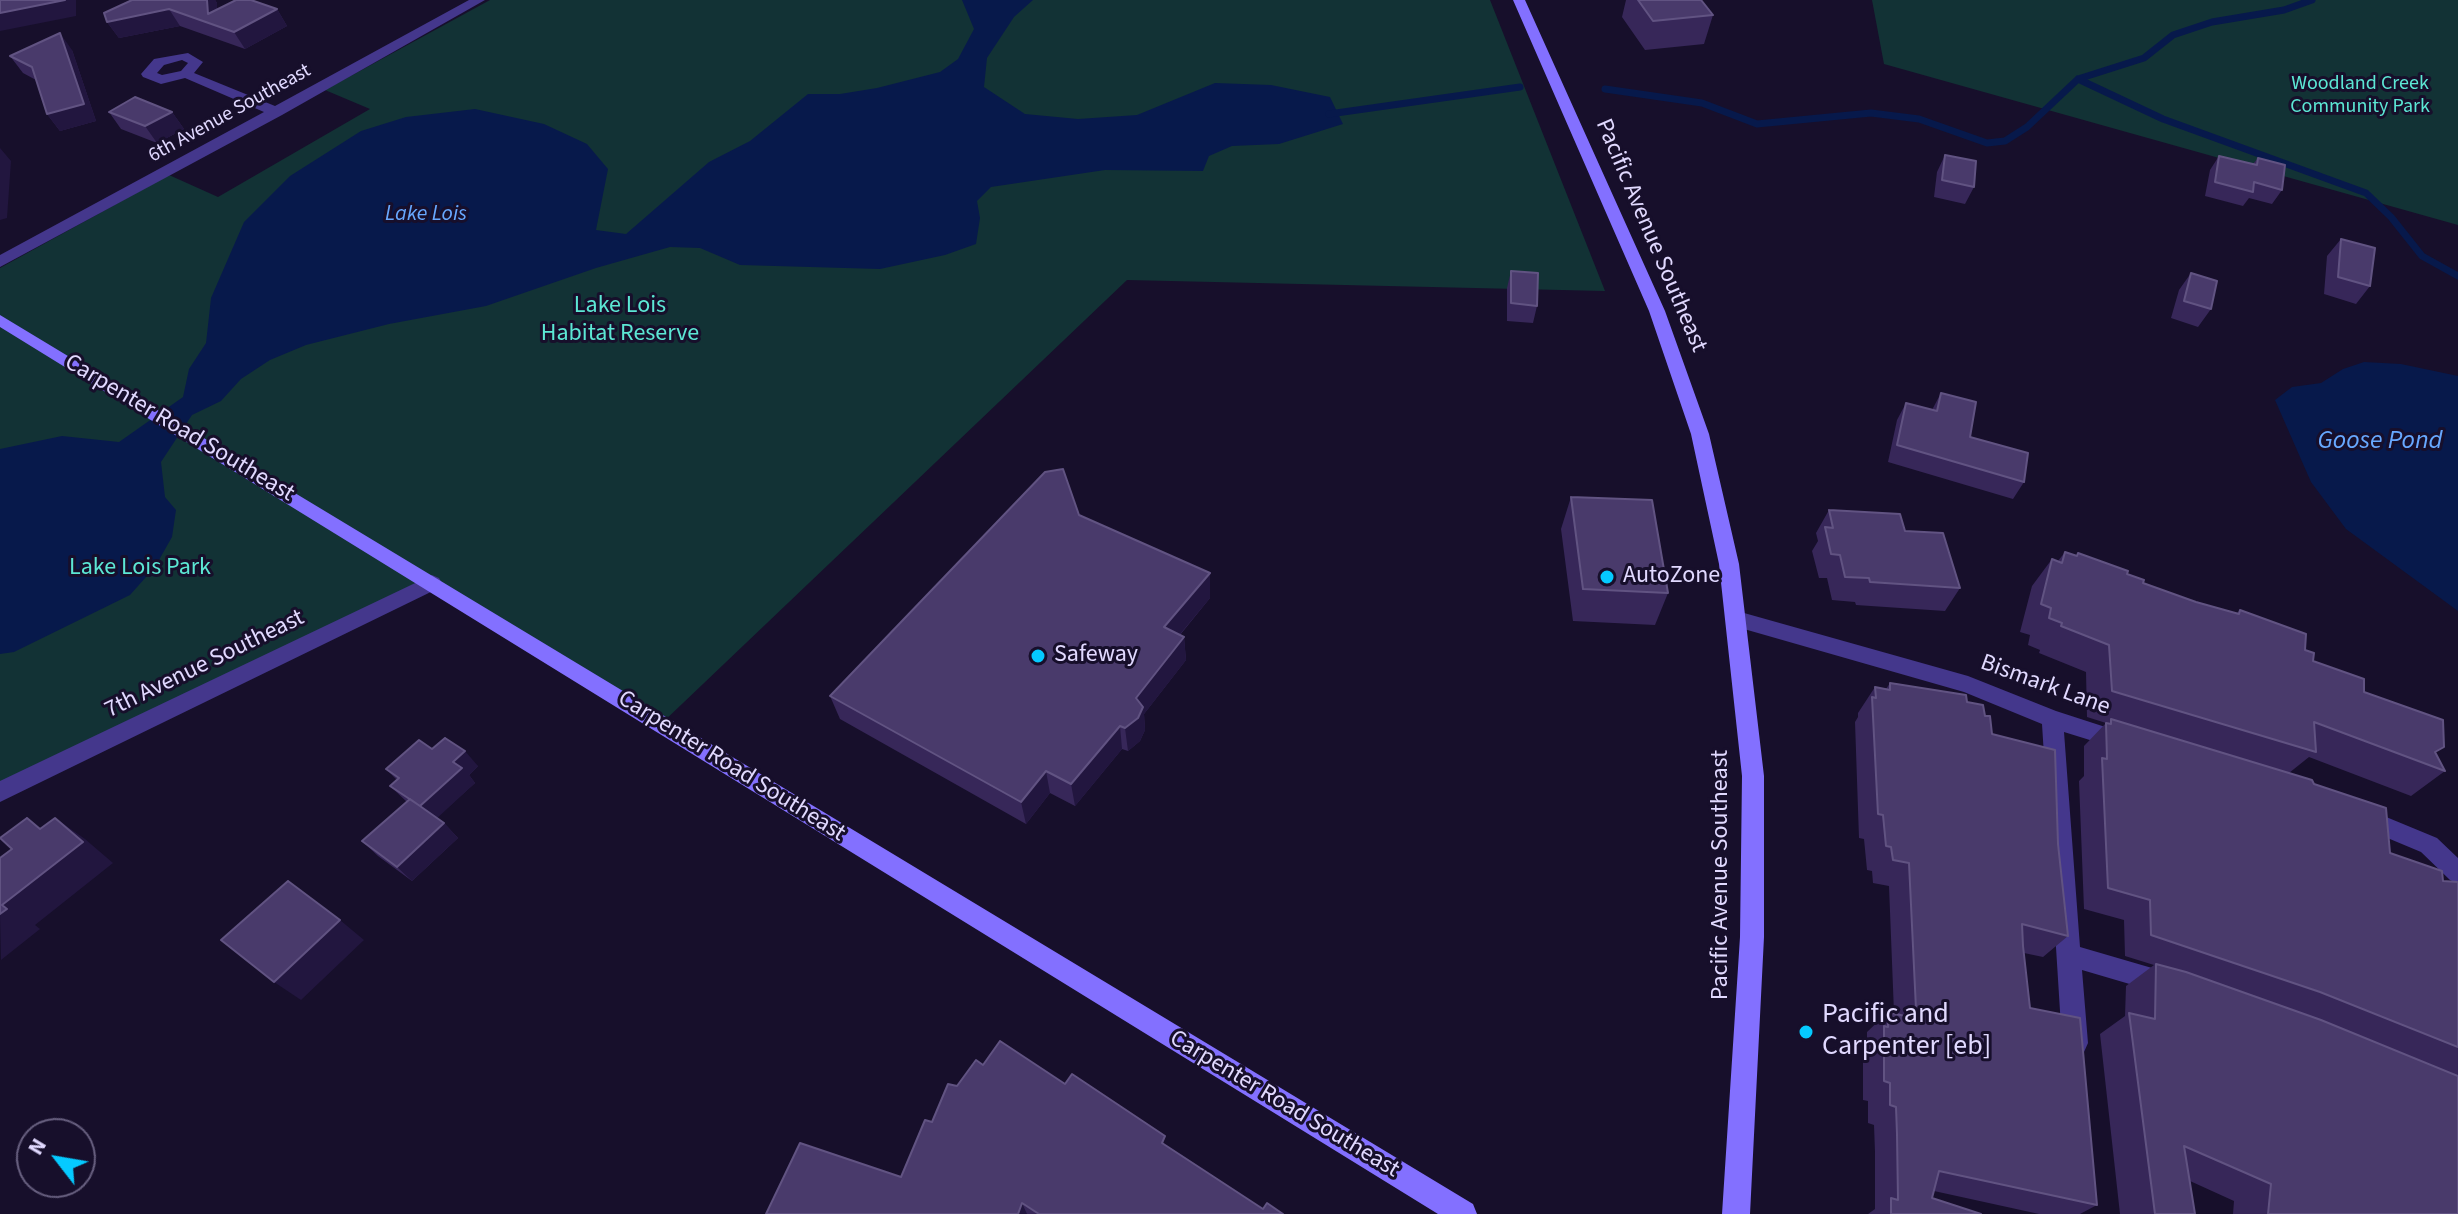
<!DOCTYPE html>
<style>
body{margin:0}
#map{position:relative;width:2458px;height:1214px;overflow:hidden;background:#170f2b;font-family:"Source Sans 3",sans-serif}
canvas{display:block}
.north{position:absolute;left:16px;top:1118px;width:80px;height:80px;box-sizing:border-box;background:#170f2b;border:2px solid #686080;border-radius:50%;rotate:301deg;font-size:22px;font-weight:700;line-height:32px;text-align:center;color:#e1d9ff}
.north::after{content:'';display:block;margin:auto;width:28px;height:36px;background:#05caff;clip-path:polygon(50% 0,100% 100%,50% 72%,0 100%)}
</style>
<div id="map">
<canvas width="2458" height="1214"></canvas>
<div class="north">N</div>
</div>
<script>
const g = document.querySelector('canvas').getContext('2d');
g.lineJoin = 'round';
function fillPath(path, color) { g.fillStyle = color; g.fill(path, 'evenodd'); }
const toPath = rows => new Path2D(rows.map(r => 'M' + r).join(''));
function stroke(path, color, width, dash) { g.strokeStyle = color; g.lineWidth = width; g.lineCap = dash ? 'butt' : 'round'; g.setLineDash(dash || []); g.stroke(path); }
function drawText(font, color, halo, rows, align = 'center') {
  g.font = font + ' "Source Sans 3",sans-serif'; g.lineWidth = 6; g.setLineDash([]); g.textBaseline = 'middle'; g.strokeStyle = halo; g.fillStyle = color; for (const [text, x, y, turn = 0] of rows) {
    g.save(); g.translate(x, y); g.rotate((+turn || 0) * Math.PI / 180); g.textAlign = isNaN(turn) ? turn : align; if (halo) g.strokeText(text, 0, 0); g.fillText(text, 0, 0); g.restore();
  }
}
fillPath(toPath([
 [490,0,1490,0,1605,291,1127,280,661,724,432,583,0,792,0,268,169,175,218,197,370,109,325,90],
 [1872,0,2458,0,2458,225,1884,64]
]), '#123235');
fillPath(toPath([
 [962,0,1033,0,1014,17,987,58,984,87,1025,114,1078,119,1137,115,1215,83,1271,85,1330,97,1343,124,1279,144,1232,146,1209,156,1203,171,1105,170,991,187,977,201,980,218,976,244,945,255,880,269,740,265,700,248,670,247,596,268,486,306,389,324,306,345,270,360,241,379,221,401,192,415,161,462,165,497,176,510,172,537,155,567,130,595,14,652,0,654,0,449,62,436,119,442,183,397,189,369,206,343,211,298,244,222,290,176,361,131,406,117,475,109,544,124,587,144,608,169,596,230,626,234,709,162,750,141,808,94,840,94,877,88,940,72,958,59,974,29],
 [2364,362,2401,364,2458,376,2458,611,2346,529,2311,482,2275,400,2292,387,2321,383,2343,369]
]), '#07194b');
stroke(toPath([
 [2078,79,2163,119,2366,193,2391,217,2422,256,2458,276],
 [1605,89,1702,103,1757,124,1871,113,1919,119,1987,143,2005,141,2027,127,2078,79,2144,58,2173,35,2212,22,2284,10,2312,0],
 [1329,114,1520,87]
]), '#07194b', 7);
fillPath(toPath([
 [469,0,485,0,282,115,0,267,0,255,264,112,185,78,161,84,143,77,141,74,154,59,188,53,203,62,194,73,275,106,469,0],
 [182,60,188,63,181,71,162,75,157,73,164,65,182,60],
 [432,575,439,578,442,583,439,588,0,802,0,781,432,575],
 [1737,611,1968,676,2056,711,2130,735,2133,741,2130,747,2122,750,2064,732,2080,947,2176,975,2179,983,2176,991,2167,995,2082,970,2088,1043,2084,1052,2075,1055,2066,1052,2062,1043,2042,724,1964,692,1730,625,1727,619,1730,613,1737,611],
 [2362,807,2437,838,2458,858,2458,884,2450,880,2421,852,2354,824,2351,817,2354,810,2362,807]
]), '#44378c');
fillPath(toPath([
 [1513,0,1525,0,1665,311,1709,434,1739,564,1764,776,1764,937,1750,1214,1722,1214,1740,937,1742,776,1719,564,1691,434,1649,311,1513,0],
 [0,315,1473,1204,1477,1214,1438,1214,0,327,0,315]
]), '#8370ff');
fillPath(toPath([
 [132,0,215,0,217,3,217,10,277,9,287,26,245,49,180,26,119,38,107,22],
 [1626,0,1701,0,1713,15,1704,44,1645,50,1622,17],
 [72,50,96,121,60,131,47,114,36,80,23,73,10,56],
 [109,112,172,112,184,129,157,143,121,129],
 [1945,155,1974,187,1965,204,1934,197,1937,172],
 [2219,156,2253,164,2258,158,2282,190,2272,204,2249,198,2243,206,2205,196,2210,170],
 [2341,239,2370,286,2356,304,2324,294,2327,256],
 [1511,271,1537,306,1533,323,1507,321,1507,288],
 [2191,273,2211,309,2198,327,2171,318,2179,290],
 [1941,393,1970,437,2024,482,2013,499,1888,462,1897,420,1906,403,1932,410],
 [1571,497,1668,593,1655,625,1573,621,1561,529],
 [1829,510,1905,531,1960,588,1945,611,1856,605,1855,602,1832,600,1827,578,1819,578,1812,551,1818,541,1816,533],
 [1079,515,1210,598,1180,635,1184,637,1186,660,1144,714,1145,730,1140,741,1128,751,1122,749,1075,806,1050,793,1026,824,840,719,830,696],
 [2065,552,2076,556,2078,553,2127,574,2143,583,2196,602,2236,614,2240,610,2305,650,2313,661,2364,692,2436,753,2445,771,2411,796,2309,757,2289,773,2314,784,2390,853,2443,881,2458,882,2458,1214,2233,1214,2234,1201,2190,1181,2195,1214,2120,1214,2100,1034,2125,1016,2126,986,2154,965,2125,956,2124,920,2084,909,2079,781,2084,776,2084,746,2106,723,2087,717,2086,672,2039,653,2040,650,2028,645,2030,635,2020,632,2032,586,2052,559,2058,561],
 [1890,683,1967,702,1985,716,1992,734,2058,844,2068,936,2043,957,2024,953,2030,1008,2097,1205,2080,1214,2039,1214,1934,1191,1932,1198,1981,1214,1868,1214,1875,1209,1875,1152,1874,1125,1868,1123,1868,1101,1863,1100,1863,1046,1867,1042,1867,1032,1888,1012,1894,1013,1889,886,1873,883,1872,871,1867,870,1864,839,1859,838,1855,722,1858,717,1858,713,1875,687,1886,689],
 [432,749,478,766,469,775,475,783,436,818,444,823,458,838,412,881,378,856,362,841,407,802,390,786,397,780,386,769],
 [1065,1084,1167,1146,1263,1209,1283,1214,766,1214,901,1177,932,1122,957,1086]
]), '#372759');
fillPath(toPath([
 [65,0,76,0,76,16,0,31,0,13],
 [207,0,215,0,217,3,218,26,208,14],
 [169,9,180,26,119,38,107,22],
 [277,9,287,26,245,49,234,32],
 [60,33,72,50,96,121,60,131,47,114],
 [172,112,184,129,157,143,145,126],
 [0,148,11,161,7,218,0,220],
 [1210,573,1210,598,1166,651,1164,627],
 [1184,637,1186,660,1144,714,1145,730,1140,741,1128,751,1125,728,1136,698],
 [1120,726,1122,749,1075,806,1071,784],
 [465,751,478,766,469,775,475,783,434,821,420,806,453,762],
 [1046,771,1050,793,1026,824,1021,802],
 [55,818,85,839,113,863,35,925,40,929,1,960,0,914,2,905],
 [444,823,458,838,412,881,397,867],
 [340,920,364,940,301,1000,274,982],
 [1022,1203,1027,1214,1018,1214]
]), '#22163f');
const building = toPath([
 [0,0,65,0,0,13,0,0],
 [132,0,207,0,208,14,236,0,251,0,277,9,234,32,169,9,107,22,104,13,132,0],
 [1638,0,1701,0,1713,15,1653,21,1638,0],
 [60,33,84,104,47,114,32,67,10,56,60,33],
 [135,97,172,112,145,126,109,112,135,97],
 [1945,155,1976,161,1974,187,1942,180,1945,155],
 [2219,156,2257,165,2258,158,2285,165,2282,190,2254,182,2253,192,2215,182,2219,156],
 [2341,239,2375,248,2370,286,2338,277,2341,239],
 [1511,271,1538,273,1537,306,1511,303,1511,271],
 [2191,273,2217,281,2211,309,2184,301,2191,273],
 [1941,393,1976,402,1970,437,2028,453,2024,482,1897,445,1906,403,1937,411,1941,393],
 [1063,469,1079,515,1210,573,1164,627,1184,637,1136,698,1143,707,1138,718,1125,728,1120,726,1071,784,1046,771,1021,802,830,696,1045,472,1063,469],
 [1571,497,1652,500,1668,593,1583,589,1571,497],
 [1829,510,1900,514,1905,531,1943,533,1960,588,1870,582,1869,578,1845,577,1840,555,1831,554,1825,527,1833,528,1829,510],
 [2065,552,2077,556,2078,553,2128,571,2127,574,2144,580,2143,583,2196,602,2239,614,2240,610,2306,634,2305,650,2314,653,2313,661,2364,679,2364,692,2443,720,2444,747,2435,752,2445,771,2314,722,2316,752,2112,691,2109,645,2061,626,2062,623,2049,618,2051,608,2041,604,2052,559,2062,563,2065,552],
 [1890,683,1966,695,1967,702,1983,705,1985,716,1990,716,1992,734,2055,750,2058,844,2068,936,2022,924,2023,946,2030,1008,2080,1018,2097,1205,1939,1171,1932,1198,1981,1214,1891,1214,1891,1198,1898,1200,1897,1134,1896,1107,1890,1105,1890,1083,1884,1081,1884,1026,1888,1027,1888,1012,1909,1017,1909,1007,1916,1009,1909,863,1893,860,1891,847,1886,846,1883,815,1878,814,1872,697,1876,698,1875,687,1890,690,1890,683],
 [2111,719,2312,780,2314,784,2386,808,2390,853,2442,871,2443,881,2458,882,2458,1047,2320,992,2151,935,2150,900,2108,888,2102,758,2107,759,2106,723,2111,724,2111,719],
 [445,738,465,751,453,762,462,768,420,806,390,786,399,778,386,769,419,740,432,749,445,738],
 [410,799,444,823,397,867,362,841,410,799],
 [27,818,40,829,55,818,83,842,2,905,7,909,0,914,0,858,12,849,0,838,27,818],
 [288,881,340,920,274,982,221,940,288,881],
 [2156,964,2186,972,2321,1020,2458,1076,2458,1214,2268,1214,2271,1184,2184,1146,2195,1214,2155,1214,2129,1013,2155,1019,2156,964],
 [1000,1041,1065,1084,1072,1074,1165,1136,1162,1143,1263,1209,1267,1203,1283,1214,1039,1214,1022,1203,1018,1214,766,1214,800,1143,901,1177,925,1120,932,1122,948,1084,957,1086,976,1060,983,1065,1000,1041]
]);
fillPath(building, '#493a6b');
stroke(building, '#615382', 2);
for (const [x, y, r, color] of [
 [1607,577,8,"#05caff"],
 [1038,656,8,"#05caff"],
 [1806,1032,8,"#05caff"]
]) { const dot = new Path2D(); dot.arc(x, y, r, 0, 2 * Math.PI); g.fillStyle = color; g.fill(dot); stroke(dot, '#170f2b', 3); }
drawText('20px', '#5ce7d4', '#170f2b', [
 ["Woodland Creek",2360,85],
 ["Community Park",2360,108]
]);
drawText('20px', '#e1d9ff', '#170f2b', [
 ["6th Avenue Southeast",230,114,-29]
]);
drawText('italic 22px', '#67a8ff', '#170f2b', [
 ["Lake Lois",426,215]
]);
drawText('24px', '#e1d9ff', '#170f2b', [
 ["Pacific Avenue Southeast",1650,236,67],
 ["Carpenter Road Southeast",179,429,31],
 ["7th Avenue Southeast",205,665,-26],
 ["Bismark Lane",2045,686,20],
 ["Carpenter Road Southeast",731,767,32],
 ["Pacific Avenue Southeast",1722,875,-90],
 ["Carpenter Road Southeast",1284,1105,31]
]);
drawText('24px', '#5ce7d4', '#170f2b', [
 ["Lake Lois",620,307],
 ["Habitat Reserve",620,335],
 ["Lake Lois Park",140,569]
]);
drawText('24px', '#e1d9ff', '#170f2b', [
 ["AutoZone",1623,577],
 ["Safeway",1054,656]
], 'left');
drawText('italic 26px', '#67a8ff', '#170f2b', [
 ["Goose Pond",2380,442]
]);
drawText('28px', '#e1d9ff', '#170f2b', [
 ["Pacific and",1822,1016],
 ["Carpenter [eb]",1822,1048]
], 'left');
</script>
